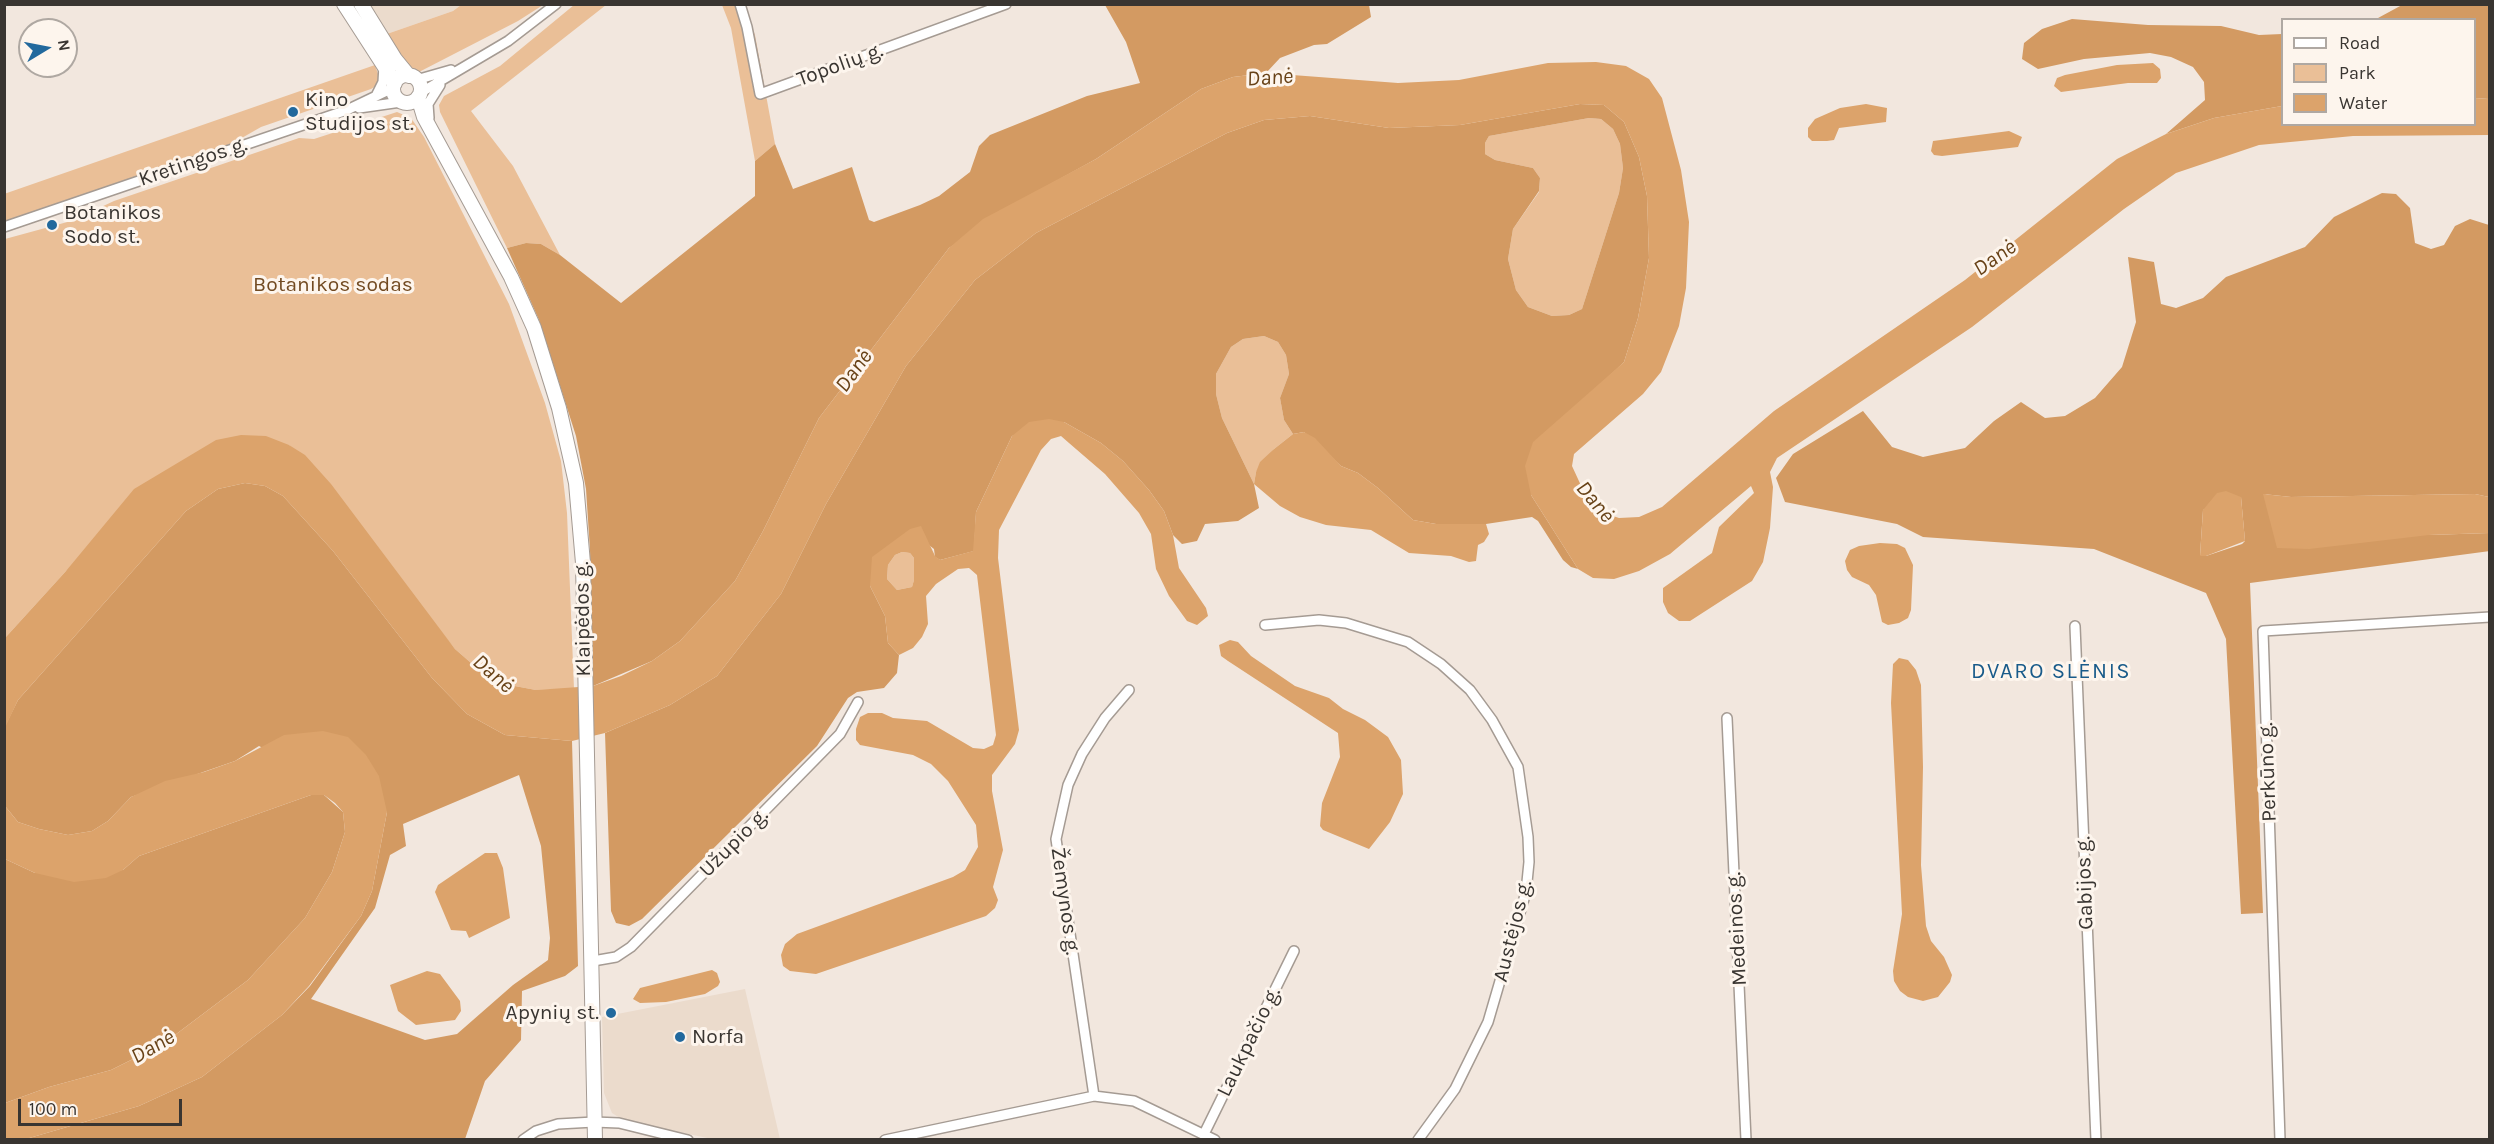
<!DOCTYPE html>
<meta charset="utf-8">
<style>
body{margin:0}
#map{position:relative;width:2494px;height:1144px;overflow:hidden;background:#f2e7de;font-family:Karla,sans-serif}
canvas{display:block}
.frame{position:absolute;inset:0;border:6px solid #393531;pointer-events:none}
.legend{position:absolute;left:2281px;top:18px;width:195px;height:108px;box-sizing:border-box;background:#fdf5ed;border:2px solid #afa8a2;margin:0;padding:8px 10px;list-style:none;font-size:18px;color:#393531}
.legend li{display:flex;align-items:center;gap:12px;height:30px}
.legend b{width:30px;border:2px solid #afa8a2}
.north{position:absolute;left:18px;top:18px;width:60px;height:60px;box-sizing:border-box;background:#fdf5ed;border:2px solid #afa8a2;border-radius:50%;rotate:80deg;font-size:16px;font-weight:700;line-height:24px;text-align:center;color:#393531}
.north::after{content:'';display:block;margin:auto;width:21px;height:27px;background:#22699d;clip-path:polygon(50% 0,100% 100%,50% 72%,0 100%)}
.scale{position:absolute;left:18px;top:1099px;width:164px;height:27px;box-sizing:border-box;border:3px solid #393531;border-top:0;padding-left:8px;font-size:18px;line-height:21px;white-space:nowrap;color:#393531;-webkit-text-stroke:4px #fdf5ed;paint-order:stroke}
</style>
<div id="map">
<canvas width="2494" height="1144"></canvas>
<div class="frame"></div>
<ul class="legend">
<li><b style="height:8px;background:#fff"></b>Road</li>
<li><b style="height:16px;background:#eabf97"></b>Park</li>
<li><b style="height:16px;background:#dca36b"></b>Water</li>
</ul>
<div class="north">N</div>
<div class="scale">100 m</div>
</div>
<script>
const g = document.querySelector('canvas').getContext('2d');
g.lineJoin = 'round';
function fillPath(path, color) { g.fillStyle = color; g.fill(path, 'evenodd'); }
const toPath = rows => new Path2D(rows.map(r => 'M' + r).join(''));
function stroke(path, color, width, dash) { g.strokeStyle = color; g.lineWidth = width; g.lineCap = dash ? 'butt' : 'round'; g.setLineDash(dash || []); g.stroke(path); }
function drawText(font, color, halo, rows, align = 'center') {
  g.font = font + ' Karla,sans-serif'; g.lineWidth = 6; g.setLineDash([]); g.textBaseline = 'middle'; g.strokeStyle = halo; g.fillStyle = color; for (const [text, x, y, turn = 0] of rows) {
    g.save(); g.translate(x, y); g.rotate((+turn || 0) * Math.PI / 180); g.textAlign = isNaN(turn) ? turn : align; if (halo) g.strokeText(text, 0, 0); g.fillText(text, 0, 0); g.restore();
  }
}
fillPath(toPath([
 [365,5,461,5,453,11,384,35],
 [745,989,780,1139,712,1139,623,1120,612,1113,604,1093,602,1017]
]), '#ebdbcc');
fillPath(toPath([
 [461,5,543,5,518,21,419,72,409,68,384,35,453,11],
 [574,5,606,5,471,111,513,166,560,255,541,244,526,243,507,248,440,112,439,105,444,96,500,66],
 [722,5,744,5,755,35,775,144,755,161,731,28],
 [375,65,379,77,376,86,371,89,261,127,233,143,5,221,4,194],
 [397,112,411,118,424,137,509,304,545,403,561,461,567,513,574,689,536,690,504,684,478,669,455,649,289,445,66,571,5,638,5,239,71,221,114,201,299,138,314,139],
 [1589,118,1601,119,1613,129,1620,144,1623,168,1619,193,1582,309,1569,315,1552,316,1528,307,1516,290,1508,259,1513,229,1539,192,1540,178,1533,168,1495,160,1485,154,1485,143,1489,136],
 [1264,336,1278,342,1286,355,1289,374,1280,398,1284,420,1293,434,1274,449,1256,472,1254,484,1222,418,1216,394,1216,374,1231,347,1243,339],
 [902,552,910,553,914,558,914,580,912,587,897,590,887,579,888,565,895,555]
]), '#eabf97');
fillPath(toPath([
 [1105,5,1369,5,1371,17,1327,44,1314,45,1280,58,1266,73,1233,77,1201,89,1096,159,1047,186,949,248,819,418,763,531,735,581,680,641,652,661,593,686,590,550,586,489,576,436,539,320,507,248,526,243,541,244,560,255,621,303,755,196,755,161,775,144,793,189,852,167,869,220,874,222,920,205,939,196,970,172,979,146,990,135,1087,96,1140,83,1126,42],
 [2402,5,2489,5,2489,99,2475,98,2474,20,2369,20,2378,18],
 [2072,19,2148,25,2221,26,2259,35,2282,34,2282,106,2214,118,2166,134,2205,100,2204,82,2193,67,2171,57,2150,53,2084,59,2038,69,2022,59,2024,43,2042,29],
 [1580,104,1604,105,1624,122,1639,157,1647,196,1649,258,1638,318,1624,362,1599,386,1531,495,1578,569,1571,567,1563,560,1538,521,1532,517,1486,524,1436,524,1413,520,1378,488,1358,473,1341,466,1304,432,1293,434,1284,420,1280,398,1289,374,1286,355,1278,342,1264,336,1243,339,1231,347,1216,374,1216,394,1222,418,1254,484,1259,508,1238,521,1205,524,1197,541,1182,544,1173,535,1164,511,1149,490,1123,461,1101,443,1064,422,1012,436,976,512,974,551,940,560,935,557,934,549,910,530,870,586,885,616,888,643,899,655,897,673,884,688,857,692,848,698,817,746,642,919,629,926,616,923,611,911,605,733,670,705,717,676,781,594,826,504,906,366,975,280,1036,233,1227,133,1264,120,1310,116,1389,128,1460,125],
 [1589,118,1601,119,1613,129,1620,144,1623,168,1619,193,1582,309,1569,315,1552,316,1528,307,1516,290,1508,259,1513,229,1539,191,1540,178,1533,168,1495,160,1485,154,1485,143,1489,136],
 [2382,193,2396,194,2410,208,2415,243,2431,249,2444,245,2455,226,2470,219,2489,225,2489,497,2475,494,2291,497,2263,494,2429,535,2489,533,2490,551,2250,583,2263,913,2241,914,2226,639,2206,593,2094,549,1923,537,1897,524,1785,502,1776,478,1793,454,1863,411,1892,447,1923,457,1965,448,1994,421,2021,402,2045,418,2065,416,2095,398,2122,367,2136,322,2128,257,2154,262,2161,304,2176,308,2203,298,2226,277,2305,247,2334,217],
 [2241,497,2245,541,2242,544,2206,556,2200,555,2203,510],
 [245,483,265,486,283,496,333,551,432,678,467,714,505,735,572,741,578,966,565,976,522,991,521,1040,485,1081,465,1139,26,1139,139,1106,202,1077,282,1015,310,986,361,916,372,891,387,812,259,746,235,761,131,797,108,821,92,831,68,835,39,829,18,822,5,806,4,728,18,700,186,511,218,489],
 [519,775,541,846,550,938,548,960,513,985,457,1034,425,1040,311,999,375,908,390,855,406,846,403,824],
 [311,795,324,795,343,812,345,832,332,872,305,918,248,980,163,1044,111,1070,49,1087,5,1103,5,859,35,873,123,870,139,856]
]), '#d39a62');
fillPath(toPath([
 [1596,62,1626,66,1649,79,1662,98,1681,170,1689,222,1686,288,1679,326,1661,372,1643,394,1574,454,1572,466,1584,492,1601,512,1619,518,1639,517,1662,507,1774,411,1965,280,2117,159,2166,134,2214,118,2282,106,2282,124,2474,124,2475,98,2489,99,2489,135,2353,136,2259,145,2176,173,2124,209,1972,327,1777,458,1770,472,1773,487,1770,528,1763,562,1752,581,1690,621,1679,621,1668,613,1663,602,1663,588,1712,553,1719,527,1754,493,1751,486,1670,554,1639,571,1614,579,1593,578,1578,569,1531,495,1525,466,1533,442,1624,362,1638,318,1649,258,1647,196,1639,157,1624,122,1604,105,1580,104,1460,125,1389,128,1310,116,1264,120,1227,133,1036,233,975,280,906,366,826,504,781,594,717,676,670,705,605,733,572,741,505,735,467,714,432,678,333,551,283,496,265,486,245,483,218,489,186,511,18,700,5,728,5,638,66,571,134,489,216,440,241,435,266,436,289,445,305,455,331,484,455,649,478,669,504,684,536,690,593,686,621,676,652,661,680,641,735,581,763,531,819,418,949,248,983,219,1096,159,1201,89,1233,77,1266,73,1398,83,1459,80,1548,63],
 [2153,63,2160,69,2161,78,2157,83,2128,83,2061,92,2054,86,2057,78,2065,75,2117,65],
 [1866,104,1887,108,1886,122,1839,128,1834,140,1827,141,1812,141,1808,137,1808,128,1815,119,1840,108],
 [2009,131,2022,137,2018,147,1942,156,1934,155,1931,151,1933,141],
 [1049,419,1064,422,1101,443,1123,461,1149,490,1164,511,1173,535,1179,568,1206,608,1208,616,1197,625,1187,621,1169,596,1156,569,1151,534,1139,513,1105,474,1069,443,1061,436,1051,439,1041,450,999,530,998,558,1019,730,1015,744,992,775,992,791,1003,850,993,887,998,900,995,908,986,916,816,974,790,971,783,966,781,955,785,944,797,934,953,877,965,870,978,847,976,825,948,781,931,764,913,755,860,745,856,740,856,729,860,717,868,713,882,713,893,718,927,721,973,748,984,749,993,745,996,735,977,575,969,568,958,569,936,584,926,596,928,624,922,637,913,648,899,655,888,643,885,616,870,586,872,557,910,529,921,526,935,556,940,560,973,551,976,512,1012,436,1029,422],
 [902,552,910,553,914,558,914,580,912,587,897,590,887,579,888,565,895,555],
 [1304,432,1315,438,1341,466,1358,473,1378,488,1413,520,1436,524,1486,524,1489,534,1484,542,1478,545,1476,561,1469,562,1451,556,1409,553,1371,530,1326,525,1300,517,1280,506,1254,484,1256,472,1260,462,1274,449,1293,434],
 [2226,491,2241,497,2245,541,2206,556,2200,556,2203,510,2217,493],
 [2263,494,2291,497,2475,494,2489,497,2489,533,2429,535,2309,549,2277,548],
 [1880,543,1897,544,1905,548,1913,565,1911,610,1908,618,1899,623,1888,625,1882,622,1876,595,1869,585,1852,577,1847,570,1845,561,1850,550,1859,546],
 [1230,640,1238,642,1251,656,1295,686,1329,698,1343,709,1365,720,1388,737,1401,760,1403,794,1390,822,1369,849,1323,830,1320,826,1322,803,1340,757,1338,733,1228,661,1221,656,1219,645],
 [1899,658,1908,660,1916,670,1921,685,1923,767,1921,865,1926,926,1931,941,1944,957,1952,975,1950,982,1938,997,1923,1001,1908,997,1900,991,1894,981,1893,971,1902,914,1891,703,1893,664],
 [323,731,348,737,366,755,379,776,387,812,372,891,361,916,309,986,282,1015,202,1077,139,1106,26,1139,5,1139,5,1103,49,1087,111,1070,163,1044,248,980,305,918,332,872,345,832,343,812,335,803,324,795,311,795,139,856,123,870,106,878,74,882,35,873,5,859,5,806,18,822,39,829,68,835,92,831,108,821,131,797,165,781,204,772,235,761,284,735],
 [485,853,497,853,503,868,510,918,469,938,466,931,451,930,435,892,438,885],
 [712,970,717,973,720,982,718,986,705,994,666,1002,640,1003,633,999,640,988],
 [427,971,440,974,460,1001,461,1011,455,1020,416,1025,398,1011,390,985]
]), '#dca36b');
const street = toPath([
 [740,4,747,27,760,94,1006,4],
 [416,80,451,70],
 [420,93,508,41,556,4],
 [376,96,383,82,384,65],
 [359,108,401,102],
 [429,118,428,104,440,85],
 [4,227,347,110,393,88],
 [1265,625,1319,620,1346,623,1408,642,1441,664,1470,690,1492,720,1518,767,1528,837,1529,862,1526,892,1488,1022,1455,1089,1418,1140],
 [2075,626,2096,1140],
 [1727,718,1746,1140],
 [593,961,616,957,631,947,840,734,858,702],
 [1094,1096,1056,839,1068,785,1082,754,1105,718,1129,690],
 [1204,1134,1294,951],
 [523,1140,536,1131,558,1124,594,1122,619,1123,688,1140],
 [885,1140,1094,1096,1134,1101,1215,1140],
 [2280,1140,2263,631,2490,617]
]);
const secondary = toPath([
 [344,4,395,83],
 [361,4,395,59,409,76],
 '393 89a14 14 0 1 1 28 0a14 14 0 1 1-28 0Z',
 [418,97,424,117,511,277,534,328,559,408,576,483,583,563,595,1140]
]);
stroke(street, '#a59b93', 12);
stroke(secondary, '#a59b93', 16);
stroke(street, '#fff', 9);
stroke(secondary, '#fff', 14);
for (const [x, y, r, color] of [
 [293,112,6,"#22699d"],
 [52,225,6,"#22699d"],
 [611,1013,6,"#22699d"],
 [680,1037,6,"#22699d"]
]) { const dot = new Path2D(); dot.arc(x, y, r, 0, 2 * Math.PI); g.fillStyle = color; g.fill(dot); stroke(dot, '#fdf5ed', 2); }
drawText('21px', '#393531', '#fdf5ed', [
 ["Topolių g.",840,65,-20],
 ["Kretingos g.",193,162,-19],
 ["Klaipėdos g.",583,619,-91],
 ["Perkūno g.",2268,772,-92],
 ["Užupio g.",734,843,-45],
 ["Gabijos g.",2085,883,-92],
 ["Žemynos g.",1065,901,82],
 ["Medeinos g.",1737,929,-93],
 ["Austėjos g.",1513,931,-76],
 ["Laukpačio g.",1249,1042,-64]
]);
drawText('21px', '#393531', '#fdf5ed', [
 ["Kino",305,100],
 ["Studijos st.",305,124],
 ["Botanikos",64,213],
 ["Sodo st.",64,237],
 ["Apynių st.",599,1013,"right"],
 ["Norfa",692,1037]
], 'left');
drawText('21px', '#724a21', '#fdf5ed', [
 ["Botanikos sodas",333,285]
]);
drawText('italic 22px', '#684217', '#fdf5ed', [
 ["Danė",1270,78,-4],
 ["Danė",1995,258,-35],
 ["Danė",854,371,-54],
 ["Danė",1595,502,50],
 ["Danė",493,674,41],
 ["Danė",153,1047,-30]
]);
g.letterSpacing = '1.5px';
drawText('22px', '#195b8a', '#fdf5ed', [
 ["DVARO SLĖNIS",2051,672]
]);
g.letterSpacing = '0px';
</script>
